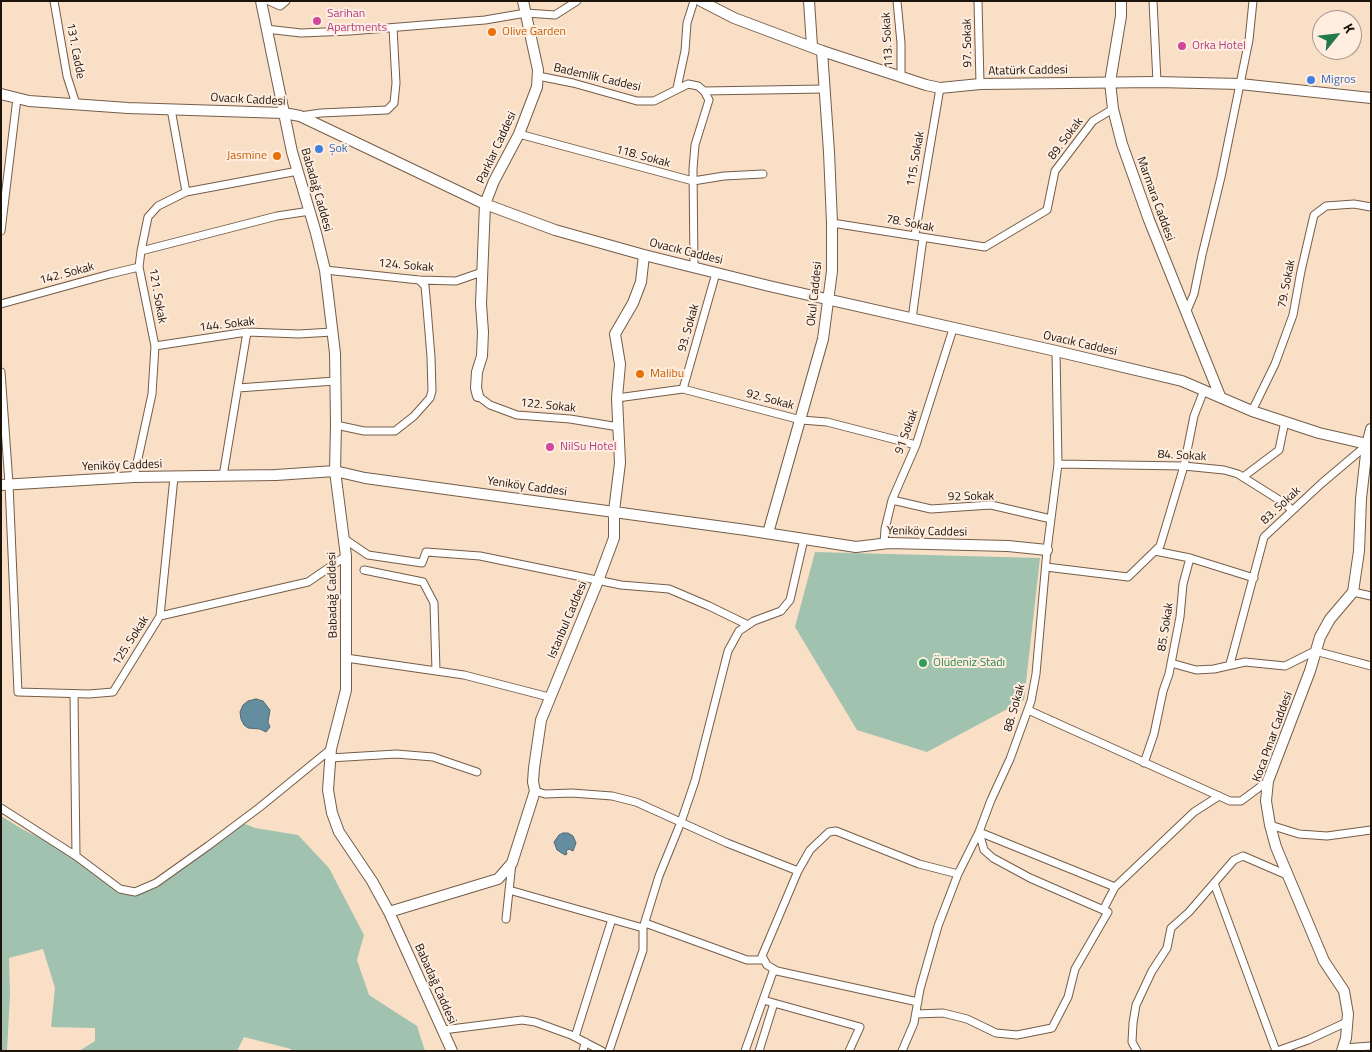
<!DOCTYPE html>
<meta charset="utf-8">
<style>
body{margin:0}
#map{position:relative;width:1372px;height:1052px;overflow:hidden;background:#fadfc7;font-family:"Titillium Web",sans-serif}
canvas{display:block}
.frame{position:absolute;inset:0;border:2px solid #1c130b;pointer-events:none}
.north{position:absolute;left:1312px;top:10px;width:50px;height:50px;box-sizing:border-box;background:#ffeee0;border:1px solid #a4968b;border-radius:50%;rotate:61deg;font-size:14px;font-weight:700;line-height:20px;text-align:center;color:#1c130b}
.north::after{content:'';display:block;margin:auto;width:18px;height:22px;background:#21794d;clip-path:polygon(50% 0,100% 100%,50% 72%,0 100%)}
</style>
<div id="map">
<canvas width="1372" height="1052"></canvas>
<div class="frame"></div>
<div class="north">K</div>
</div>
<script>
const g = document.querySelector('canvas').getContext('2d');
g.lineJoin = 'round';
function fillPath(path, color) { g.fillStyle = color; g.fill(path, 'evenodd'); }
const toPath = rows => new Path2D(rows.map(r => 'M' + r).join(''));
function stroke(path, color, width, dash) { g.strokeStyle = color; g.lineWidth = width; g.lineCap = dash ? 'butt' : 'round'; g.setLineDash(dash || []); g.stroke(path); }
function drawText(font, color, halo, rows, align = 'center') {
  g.font = font + ' "Titillium Web",sans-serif'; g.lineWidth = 4; g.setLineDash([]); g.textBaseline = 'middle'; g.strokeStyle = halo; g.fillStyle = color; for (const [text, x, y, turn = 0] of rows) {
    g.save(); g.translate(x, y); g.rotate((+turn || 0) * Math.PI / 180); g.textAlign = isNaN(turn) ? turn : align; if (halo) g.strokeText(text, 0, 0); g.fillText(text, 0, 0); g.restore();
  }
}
fillPath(toPath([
 [815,552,1040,558,1024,700,927,752,857,730,795,627],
 [1,816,22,829,76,856,109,882,135,892,146,888,240,822,255,828,298,835,329,868,364,935,357,960,369,995,417,1026,425,1051,291,1051,291,1049,244,1037,237,1051,79,1051,95,1041,95,1028,51,1027,55,988,43,949,9,958,10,994,7,1051,1,1051]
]), '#a1c2af');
const water = toPath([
 [256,699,263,701,270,710,268,722,270,727,266,732,260,729,248,728,244,725,241,719,240,712,243,705,248,701,256,699],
 [563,833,568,833,573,836,576,843,573,851,569,849,566,851,567,854,565,855,557,850,554,842,559,835,563,833]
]);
fillPath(water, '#658da0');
stroke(water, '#4f6873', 1);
const street = toPath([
 [54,1,67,76,76,104],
 [269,1,280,6,286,1],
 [897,1,901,43,901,77],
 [978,1,980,84],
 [1153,1,1157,82],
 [266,29,301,33,350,31,485,20,526,13,555,15,577,1],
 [538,76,573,83,637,101,654,101,688,84,698,86,704,91,709,100,695,145,693,169,694,267],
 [677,88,685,51,687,23,694,1],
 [704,91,823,89],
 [300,116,321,113,387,110,394,103,396,83,393,28],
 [519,134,693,181,724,176,763,174],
 [186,192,298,171],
 [832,223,985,247,1047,210,1055,171,1093,121,1113,109],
 [1,231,17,98],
 [915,235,940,88],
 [141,251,277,216,310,211],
 [325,270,419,280,456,281,482,272],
 [1,304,110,274,139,267],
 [1186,313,1194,294,1202,255,1221,177,1249,40,1253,1],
 [912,319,923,238],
 [155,346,247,332,299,334,332,332],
 [1,372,9,484,18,692,89,694,113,692,160,616,174,477],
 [238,388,335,381],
 [683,389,716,273],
 [478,396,490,405,517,415,570,419,619,427],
 [617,398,683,389,801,420,827,422,916,445],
 [1252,411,1275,364,1293,315,1301,271,1314,215,1326,206,1354,204,1371,207],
 [336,425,364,431,395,431,414,416,430,398,432,391,431,357,427,308,425,286,419,280],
 [1058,464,1184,466,1224,470,1238,474,1284,503,1292,510],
 [223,476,247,332],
 [134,477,152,394,155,346,139,267,141,251,148,217,158,206,186,192,171,109],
 [1243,477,1279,450,1285,421],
 [892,500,931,509,991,505,1051,519],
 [343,538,368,555,422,563,426,552,480,556,621,585,669,589,709,606,748,625],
 [884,543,885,529,892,500,916,445,953,329],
 [1155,551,1190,558],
 [1046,567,1128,577,1160,546,1184,466,1194,416,1204,390],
 [364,570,423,582,434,603,436,671],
 [1353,592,1371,596],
 [160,616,308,582,346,556],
 [346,658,464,675,549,697],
 [1171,663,1196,670,1214,669,1245,662,1285,666,1315,651,1371,666],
 [1230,664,1264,537,1322,483,1367,445],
 [74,694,76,856],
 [1028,710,1230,801,1241,801,1268,781],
 [330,758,396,754,433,757,477,772],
 [1144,763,1154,734,1163,691,1169,674,1180,617,1183,584,1190,558,1254,578],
 [535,791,545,794,572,793,612,796,636,802,727,843,798,871],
 [1,808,76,856,120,889,135,892,156,883,208,846,260,807,331,749],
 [1270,825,1299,834,1327,836,1371,830],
 [979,832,1115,887],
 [1214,883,1276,1051],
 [509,890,643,928],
 [1103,910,1115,887,1194,812,1219,796],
 [506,919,512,863],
 [645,923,747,960,764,960],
 [763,1000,860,1027,849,1051],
 [918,1002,777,971,767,965,762,956,798,871,810,850,829,832,836,831,919,864,958,874],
 [916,1014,943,1013,967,1019,996,1033,1017,1035,1052,1028,1068,997,1075,969,1108,912,1030,878,993,858,984,850,979,832],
 [443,1030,522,1020,535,1022,571,1035,602,1051],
 [575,1037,612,919],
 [1343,1048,1371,1046],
 [583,1051,585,1042],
 [609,1051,643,950,643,928,659,876,681,822,695,781,728,651,739,631,754,621,781,611,790,600,804,539],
 [745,1051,774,969],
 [759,1051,774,1003],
 [902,1051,914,1023,920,989,938,926,958,874,979,832,991,800,1010,759,1031,701,1036,674,1047,550,1058,464,1056,351],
 [1137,1051,1132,1042,1133,1023,1136,1005,1152,971,1167,948,1171,928,1189,912,1234,860,1243,856,1287,875],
 [1277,1051,1308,1040,1347,1022]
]);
const secondary = toPath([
 [261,1,292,152,316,233,325,270,335,353,336,425,335,471,346,556,346,690,331,749,328,790,332,813,339,832,372,881,389,912,452,1051],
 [809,1,812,46],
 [1121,1,1121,16,1110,82,1113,109,1122,144,1149,220,1220,396],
 [1,94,29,101,128,108,284,113,300,116,485,204,555,230,644,255,769,286,1056,351,1182,381,1252,411,1319,433,1371,445],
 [478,396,476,388,477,372,482,356,483,332,481,304,485,204,494,181,519,134,537,87,538,70,523,1],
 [1,485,134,477,276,475,335,471,365,478,746,530,856,547,889,543,1008,546,1047,550],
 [768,533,823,339,832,271,832,223,829,152,822,51],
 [389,912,498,879,512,863,535,791,533,782,534,768,541,720,598,581,614,538,614,511,620,463,617,398,620,364,615,334,633,303,641,282,644,255],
 [1342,1051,1346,1038,1348,1014,1344,991,1324,961,1276,847,1270,825,1266,801,1268,781,1310,671,1320,637,1330,619,1353,592,1359,551,1361,499,1367,445,1371,429]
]);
const primary = toPath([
 [701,1,734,18,822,51,926,85,940,88,980,84,1157,82,1240,84,1371,98]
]);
stroke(street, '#745d48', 9);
stroke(secondary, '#745d48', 12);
stroke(primary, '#745d48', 12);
stroke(street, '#fff', 7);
stroke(secondary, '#fff', 10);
stroke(primary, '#fff', 10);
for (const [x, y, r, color] of [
 [317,21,5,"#d1479c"],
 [492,32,5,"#e8710a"],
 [1182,46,5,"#d1479c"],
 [1311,80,5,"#3f7fe0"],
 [319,149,5,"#3f7fe0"],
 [277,156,5,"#e8710a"],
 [640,374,5,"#e8710a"],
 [550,447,5,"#d1479c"],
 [923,663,5,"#2e9e5b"]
]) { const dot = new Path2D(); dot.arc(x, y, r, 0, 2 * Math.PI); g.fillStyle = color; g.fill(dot); stroke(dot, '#ffeee0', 2); }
drawText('12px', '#b23c85', '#ffeee0', [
 ["Sarihan",327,14],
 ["Apartments",327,28],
 ["Orka Hotel",1192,46],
 ["NilSu Hotel",560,447]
], 'left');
drawText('12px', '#c56008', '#ffeee0', [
 ["Olive Garden",502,32],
 ["Jasmine",267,156,"right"],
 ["Malibu",650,374]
], 'left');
drawText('12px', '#1c130b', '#ffeee0', [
 ["113. Sokak",888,40,-93],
 ["97. Sokak",968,43,-91],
 ["131. Cadde",75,51,79],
 ["Atatürk Caddesi",1028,71,-1],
 ["Bademlik Caddesi",597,78,13],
 ["Ovacık Caddesi",248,100,3],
 ["89. Sokak",1066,139,-53],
 ["Parklar Caddesi",497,148,-65],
 ["118. Sokak",643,157,15],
 ["115. Sokak",916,159,-80],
 ["Babadağ Caddesi",316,190,74],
 ["Marmara Caddesi",1155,199,70],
 ["78. Sokak",910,224,11],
 ["Ovacık Caddesi",686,252,14],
 ["124. Sokak",406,266,5],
 ["142. Sokak",67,274,-15],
 ["79. Sokak",1287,284,-79],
 ["Okul Caddesi",815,294,-84],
 ["121. Sokak",157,296,80],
 ["144. Sokak",227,325,-7],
 ["93. Sokak",689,328,-74],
 ["Ovacık Caddesi",1080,344,13],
 ["92. Sokak",770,400,15],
 ["122. Sokak",548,406,6],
 ["91 Sokak",907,432,-70],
 ["84. Sokak",1182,456,3],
 ["Yeniköy Caddesi",122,466,-2],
 ["Yeniköy Caddesi",527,487,8],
 ["92 Sokak",971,497,-1],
 ["83. Sokak",1281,506,-43],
 ["Yeniköy Caddesi",927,532,1],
 ["Babadağ Caddesi",333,595,-91],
 ["Istanbul Caddesi",568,620,-67],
 ["85. Sokak",1166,627,-81],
 ["125. Sokak",131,641,-57],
 ["88. Sokak",1015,708,-74],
 ["Koca Pınar Caddesi",1273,737,-70],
 ["Babadağ Caddesi",435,984,66]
]);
drawText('12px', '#366cbe', '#ffeee0', [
 ["Migros",1321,80],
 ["Şok",329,149]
], 'left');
drawText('12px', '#27864d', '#ffeee0', [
 ["Ölüdeniz Stadı",933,663]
], 'left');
</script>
